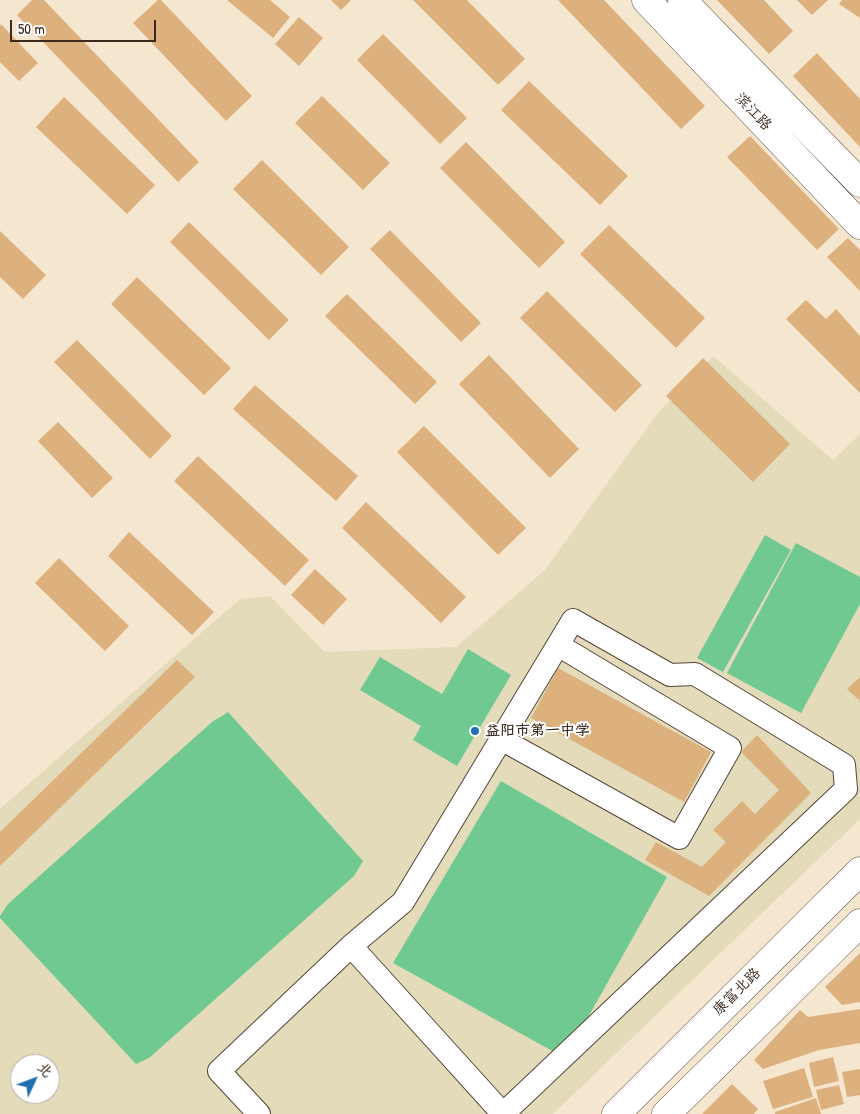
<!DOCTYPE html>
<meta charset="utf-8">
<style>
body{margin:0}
#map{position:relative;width:860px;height:1114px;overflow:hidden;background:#f5e6d0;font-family:"Patrick Hand","LXGW WenKai TC",sans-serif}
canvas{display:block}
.north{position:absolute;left:10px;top:1054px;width:50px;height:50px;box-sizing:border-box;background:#fff;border:1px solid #b1aaa5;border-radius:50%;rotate:47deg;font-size:14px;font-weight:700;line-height:20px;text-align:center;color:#3b2a1e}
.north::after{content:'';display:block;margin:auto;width:18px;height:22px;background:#1f6fb2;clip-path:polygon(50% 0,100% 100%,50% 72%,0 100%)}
.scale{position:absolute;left:10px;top:20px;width:146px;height:22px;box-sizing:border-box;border:2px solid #3b2a1e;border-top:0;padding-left:6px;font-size:15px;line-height:18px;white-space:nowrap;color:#3b2a1e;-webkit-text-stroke:4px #fff;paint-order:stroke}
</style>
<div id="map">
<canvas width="860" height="1114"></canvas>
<div class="north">北</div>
<div class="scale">50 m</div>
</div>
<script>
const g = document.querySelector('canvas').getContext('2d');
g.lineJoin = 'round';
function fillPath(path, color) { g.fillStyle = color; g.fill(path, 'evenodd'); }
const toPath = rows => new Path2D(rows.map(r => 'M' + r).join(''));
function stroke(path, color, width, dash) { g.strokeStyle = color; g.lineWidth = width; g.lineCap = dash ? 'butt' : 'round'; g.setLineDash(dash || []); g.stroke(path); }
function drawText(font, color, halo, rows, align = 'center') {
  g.font = font + ' "Patrick Hand","LXGW WenKai TC",sans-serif'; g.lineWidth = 4; g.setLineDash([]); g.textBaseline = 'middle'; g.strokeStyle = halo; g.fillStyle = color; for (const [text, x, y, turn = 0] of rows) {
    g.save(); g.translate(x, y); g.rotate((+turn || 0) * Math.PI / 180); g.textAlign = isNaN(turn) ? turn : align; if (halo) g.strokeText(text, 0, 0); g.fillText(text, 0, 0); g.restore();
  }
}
fillPath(toPath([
 [713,356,833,460,860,434,860,819,553,1114,0,1114,0,809,240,599,270,596,325,652,456,647,545,570,657,414],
 [20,1064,50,1064,50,1094,20,1094]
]), '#e4dbba');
fillPath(toPath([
 [765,535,791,550,723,672,697,658],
 [796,543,860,577,860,604,801,713,727,673],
 [468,649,511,675,457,766,413,740,421,726,360,690,380,657,442,694],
 [228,712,363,861,354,876,149,1058,136,1064,0,918,0,916,8,904,212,722],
 [501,781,667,877,565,1058,393,963]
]), '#6fc991');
fillPath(toPath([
 [32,0,44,0,199,162,178,182,17,15],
 [158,0,161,0,252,96,226,121,133,23],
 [227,0,270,0,290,17,273,38],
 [331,0,351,0,341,10],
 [413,0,467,0,525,59,498,85],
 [558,0,604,0,705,106,681,129],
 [717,0,764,0,793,31,769,54],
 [797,0,828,0,812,15],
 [842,0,860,0,860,18,839,4],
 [299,17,323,38,299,66,275,44],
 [1,24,38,63,19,81,0,62,0,26],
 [383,34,467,118,440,144,357,60],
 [817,53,860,99,860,147,793,76],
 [529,81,628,176,600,205,501,110],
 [322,96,390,163,363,190,295,123],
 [64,97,155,185,127,214,36,127],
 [750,136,839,229,817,250,727,157],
 [466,142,565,242,539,268,440,168],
 [262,160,349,247,321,275,233,189],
 [189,222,289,320,269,340,170,242],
 [609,225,705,318,676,348,580,254],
 [390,230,481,323,461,342,370,249],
 [0,231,46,275,23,299,0,277],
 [848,238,860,250,860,291,827,257],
 [137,277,231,368,204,395,111,304],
 [547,291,642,385,615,412,520,318],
 [347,294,437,382,415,404,325,316],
 [806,300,826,319,836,309,860,336,860,393,786,319],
 [77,340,172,436,150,459,54,362],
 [489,355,579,449,550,478,459,384],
 [703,358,790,444,753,482,666,396],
 [255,385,358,476,336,501,233,409],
 [58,422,113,478,92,498,38,441],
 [424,426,526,528,498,555,397,452],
 [198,456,309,560,285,586,174,481],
 [366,502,466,597,441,623,342,528],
 [129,532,214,612,192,635,108,556],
 [59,558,129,626,105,651,35,583],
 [315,569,347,599,323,625,291,595],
 [177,660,195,677,0,866,0,832],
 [558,668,711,752,684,802,531,718],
 [860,677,860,701,847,689],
 [757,735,811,793,709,896,645,860,656,842,702,867,726,842,713,830,742,801,755,814,779,790,741,752],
 [860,953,860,1002,842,1005,825,987],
 [860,1009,860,1043,819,1050,763,1069,754,1060,800,1010,808,1017],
 [833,1057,839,1081,814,1087,809,1063],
 [804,1068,813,1097,773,1109,763,1081],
 [860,1069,860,1095,847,1097,842,1072],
 [732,1084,758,1109,754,1114,702,1114],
 [839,1085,844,1104,821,1110,816,1090],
 [816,1098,821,1114,775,1114,775,1112]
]), '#ddb17d');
const minor = toPath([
 [501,739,679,838,730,748,558,645],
 [351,946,403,902,573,620,670,675,695,674,844,765,846,789,504,1113],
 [259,1114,219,1071,351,946,503,1114]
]);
const major = toPath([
 [646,0,860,225],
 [682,0,860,183],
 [616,1114,860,871],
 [666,1114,860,923]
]);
stroke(minor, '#574639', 24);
stroke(major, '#574639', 29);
stroke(minor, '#fff', 22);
stroke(major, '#fff', 28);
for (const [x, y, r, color] of [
 [475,731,5,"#1f6fb2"]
]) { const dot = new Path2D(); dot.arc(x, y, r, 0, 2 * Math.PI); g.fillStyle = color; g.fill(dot); stroke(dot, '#fff', 2); }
drawText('15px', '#3b2a1e', '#fff', [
 ["滨江路",753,112,46],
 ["康富北路",737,992,-45]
]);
drawText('bold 15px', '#3b2a1e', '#fff', [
 ["益阳市第一中学",485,731]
], 'left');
</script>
